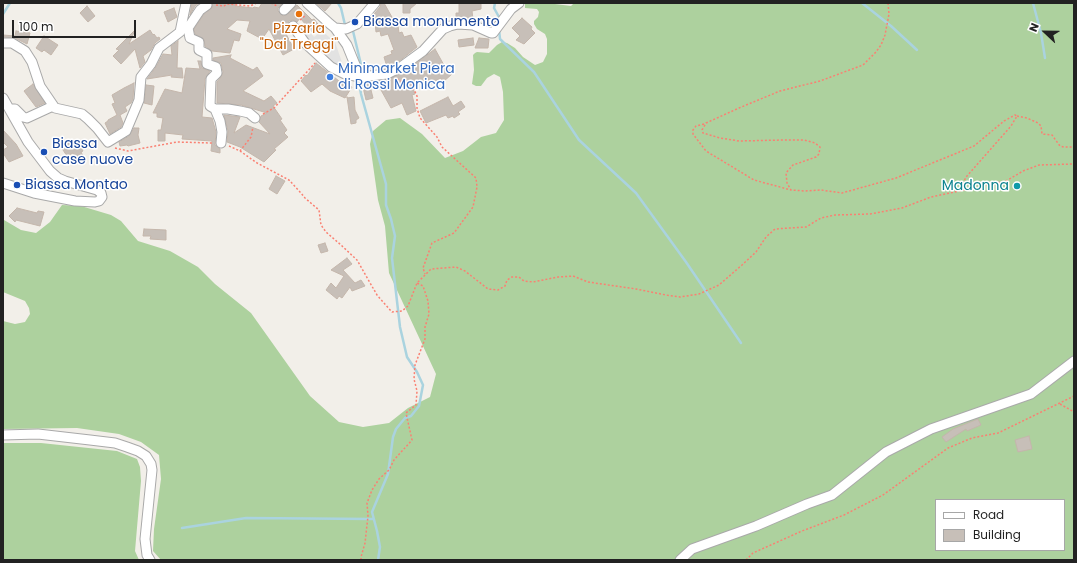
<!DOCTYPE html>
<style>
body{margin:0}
#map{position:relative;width:1077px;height:563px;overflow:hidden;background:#f2efe9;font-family:Poppins,sans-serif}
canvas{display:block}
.frame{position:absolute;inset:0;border:4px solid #222;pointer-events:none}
.legend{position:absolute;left:935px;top:499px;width:130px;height:52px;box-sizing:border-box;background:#fff;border:1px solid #a7a7a7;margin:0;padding:5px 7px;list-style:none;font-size:12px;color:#222}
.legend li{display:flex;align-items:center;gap:8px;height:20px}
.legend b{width:20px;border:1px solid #a7a7a7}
.north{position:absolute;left:1025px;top:12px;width:40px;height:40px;-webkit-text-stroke:3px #fff;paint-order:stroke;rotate:292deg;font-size:11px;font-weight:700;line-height:16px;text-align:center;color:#222}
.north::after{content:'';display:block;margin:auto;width:14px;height:18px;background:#222;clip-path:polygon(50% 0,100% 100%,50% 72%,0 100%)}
.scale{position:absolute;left:12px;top:20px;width:124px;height:18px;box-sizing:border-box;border:2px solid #222;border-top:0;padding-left:5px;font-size:12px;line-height:14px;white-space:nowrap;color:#222;-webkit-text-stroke:3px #fff;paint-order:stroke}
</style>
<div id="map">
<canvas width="1077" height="563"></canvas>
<div class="frame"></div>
<ul class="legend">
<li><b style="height:5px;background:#fff"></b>Road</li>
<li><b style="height:11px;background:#c7bfb8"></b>Building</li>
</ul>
<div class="north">N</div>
<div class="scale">100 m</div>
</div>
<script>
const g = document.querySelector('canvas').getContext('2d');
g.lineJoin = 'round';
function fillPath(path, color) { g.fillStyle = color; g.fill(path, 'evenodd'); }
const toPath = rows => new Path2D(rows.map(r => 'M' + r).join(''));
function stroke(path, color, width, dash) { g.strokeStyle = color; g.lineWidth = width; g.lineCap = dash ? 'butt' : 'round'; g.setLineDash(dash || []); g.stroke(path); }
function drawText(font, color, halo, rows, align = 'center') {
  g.font = font + ' Poppins,sans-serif'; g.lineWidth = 3; g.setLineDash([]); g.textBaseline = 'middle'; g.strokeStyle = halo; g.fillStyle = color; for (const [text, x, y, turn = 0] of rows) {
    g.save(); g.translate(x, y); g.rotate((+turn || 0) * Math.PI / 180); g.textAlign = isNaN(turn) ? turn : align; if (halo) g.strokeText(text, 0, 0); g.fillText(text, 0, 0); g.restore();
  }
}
fillPath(toPath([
 [525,3,547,3,571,6,574,3,1074,3,1074,560,161,560,153,551,154,529,161,479,159,455,141,442,119,434,77,428,3,429,3,321,15,324,25,322,30,314,29,308,25,301,3,292,3,218,4,220,21,230,36,233,50,222,62,205,81,206,111,215,121,221,138,241,170,251,198,267,215,284,251,313,310,396,339,422,363,427,389,423,408,408,430,397,436,374,389,273,385,226,378,200,370,144,373,131,386,120,400,118,422,134,445,158,463,151,481,137,496,133,504,120,503,92,500,77,494,74,487,78,481,86,476,86,472,84,474,70,473,55,475,53,477,52,489,53,497,45,502,42,507,43,515,48,523,57,535,65,543,62,547,54,547,39,545,34,537,29,534,24,534,21,538,17,539,12,537,9,525,8],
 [936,500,1064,500,1064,550,936,550],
 [3,443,41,443,117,451,137,459,140,467,141,481,135,551,139,560,3,560]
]), '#add19e');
fillPath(toPath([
 [308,30,314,37,322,31,335,42,345,71,326,59,303,34]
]), '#e2e2e2');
stroke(toPath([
 [338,3,341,8,345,25],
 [495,3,494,8,499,17,499,20],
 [862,3,891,26,917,50],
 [1033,3,1041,33,1045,58],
 [3,14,10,3],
 [499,29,500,39,534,72,579,140,636,193,686,262,741,343],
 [353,31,363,73],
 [359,82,361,94,386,184,386,205,391,219,395,236,392,258,400,327,407,357,417,372,423,385,419,406,411,416,405,418,396,429,393,437,388,474,372,512,377,531,380,547,378,560],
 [182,528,246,518,373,519]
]), '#aad3df', 2.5);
const building = toPath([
 [192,3,199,3,195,6,190,15,192,3],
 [212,3,235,3,235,6,253,8,254,7,259,8,262,3,283,3,278,8,278,11,283,16,288,14,297,5,312,20,314,19,321,28,314,34,300,18,297,22,293,20,289,21,287,26,288,30,285,32,294,49,283,55,269,29,262,39,247,31,250,21,237,20,227,29,241,34,239,41,234,40,230,53,212,51,205,46,204,39,195,34,194,29,204,14,212,8,212,3],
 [316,3,332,3,325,11,316,3],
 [381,3,384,3,393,19,397,18,399,33,402,32,404,37,411,35,417,47,398,62,387,67,384,57,392,54,391,51,394,50,388,34,381,36,380,31,376,32,374,14,380,7,381,3],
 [403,3,417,3,410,9,410,13,403,13,403,3],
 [459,3,481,3,481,9,472,11,473,19,456,18,456,13,459,13,459,3],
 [87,6,95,16,88,22,80,13,87,6],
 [174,8,177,17,168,22,164,12,174,8],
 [522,18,532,27,531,29,535,33,524,44,516,40,520,36,512,28,522,18],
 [135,30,129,44,150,30,153,35,154,34,157,38,159,37,160,39,155,43,151,50,143,56,145,62,140,68,135,49,121,64,113,56,119,50,116,49,135,30],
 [16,31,30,33,27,44,15,38,3,37,3,35,15,36,16,31],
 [44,36,58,45,51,55,44,50,42,52,36,48,44,36],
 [473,38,474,45,459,47,458,40,473,38],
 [479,38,489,39,488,48,475,48,479,38],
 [178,41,177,68,182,68,183,78,171,77,172,75,147,79,156,67,163,54,172,55,171,46,178,41],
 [435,49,445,67,446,66,452,74,443,82,441,78,430,84,428,78,412,86,415,94,412,95,416,111,407,115,402,103,391,108,376,81,389,79,404,72,435,49],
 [231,55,230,58,253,70,257,67,263,76,243,91,264,101,271,96,277,103,273,106,282,119,280,120,287,130,284,133,288,137,274,149,276,150,264,162,240,147,227,142,228,131,224,115,240,117,234,133,246,125,270,134,259,122,261,116,267,113,241,105,217,103,217,82,221,77,223,72,221,63,213,60,213,58,231,55],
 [198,61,201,61,202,68,210,71,205,79,202,117,212,118,216,132,215,145,220,149,220,153,211,151,212,141,182,139,183,135,165,133,165,141,158,141,158,130,161,130,163,118,157,117,157,113,153,113,165,89,182,93,186,68,200,69,198,61],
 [316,63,339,81,352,87,345,98,330,91,322,84,311,92,301,81,306,75,307,76,316,63],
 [369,82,373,98,366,100,362,83,369,82],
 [134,83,133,99,131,103,125,107,127,111,120,115,123,123,121,127,110,134,105,123,108,121,108,120,117,115,112,104,115,103,112,95,124,88,134,83],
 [33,84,45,103,36,107,24,91,33,84],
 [146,85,154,86,152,105,144,103,146,85],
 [347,97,347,98,354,97,355,110,359,118,356,120,356,123,351,124,347,97],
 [448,97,453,106,461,101,465,107,458,112,460,114,454,118,453,116,448,118,446,115,426,123,420,111,448,97],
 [134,128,139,128,138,135,140,143,128,146,127,145,120,146,119,142,129,136,134,128],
 [3,130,16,144,23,156,9,162,3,153,3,150,8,147,3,142,3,130],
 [72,141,73,144,77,141,83,151,81,152,83,156,77,159,73,153,67,156,61,147,72,141],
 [276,176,285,181,277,194,269,189,276,176],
 [17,208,37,213,38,211,44,212,40,226,16,220,15,222,9,216,17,208],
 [144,229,166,230,166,240,150,239,151,236,143,236,144,229],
 [325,243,328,251,321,253,318,245,325,243],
 [347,258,352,264,343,270,355,283,361,280,365,286,352,291,350,287,342,298,339,296,337,299,326,290,331,283,336,288,344,276,331,270,347,258],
 [978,419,981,425,967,431,966,429,946,442,942,437,953,429,978,419],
 [1029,436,1032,449,1018,452,1015,440,1029,436]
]);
fillPath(building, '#c7bfb8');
stroke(building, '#c4b6ab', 1);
const minor = toPath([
 [307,3,330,24,335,28,346,29,357,24,375,3],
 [207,5,200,10,188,28,190,38,199,42,199,50,207,54,207,64,216,67,217,73,211,79,210,106,215,109,220,121,222,132,221,143],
 [284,10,291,3],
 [293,26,305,43,331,67,345,74,360,77,387,74,401,67,423,51,443,29,450,26,458,24,473,25,491,33,493,33,511,9,519,3],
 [335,28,347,45,360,77],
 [3,43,12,43,25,51,32,62,40,86,55,108,82,114,88,119,97,128,108,142,126,131,139,100,141,77,151,64,159,48,180,32,186,3],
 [3,98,28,142,50,171,58,178,65,181,97,190,101,193,102,197,99,201,95,202,75,201,34,193,3,183],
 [10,109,15,109,23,117,27,118,53,106],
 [215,109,228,109,240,111,249,113,255,118],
 [3,435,38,434,90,440,115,443,127,447,138,451,146,456,151,464,152,470,145,539,147,555,150,560],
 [680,560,692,549,756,526,807,504,832,495,886,452,931,429,1031,394,1074,361]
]);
stroke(minor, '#a9a9a9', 11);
stroke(toPath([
 [271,3,277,6],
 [888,3,889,14,885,35,881,45,876,52,863,65,820,81,780,91,739,108,706,123,702,130,703,133,720,138,739,141,783,140,804,140,815,143,820,147,819,154,816,157,793,165,786,173,787,183,791,190,805,191,821,190,842,193,896,178,974,146,1004,121,1015,115,1017,116,1011,126,966,177,960,190],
 [216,5,224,6,227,4,250,6,257,3],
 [300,20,306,15],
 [397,79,403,82,411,83,417,96,417,108,420,118,437,137,442,147,476,178,477,187,473,207,454,233,432,243,423,268,425,274],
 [263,114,274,108,315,63],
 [1017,116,1027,118,1038,123,1041,126,1042,134,1052,135,1060,146,1064,147,1074,147],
 [704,124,696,126,693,130,693,134,706,151,754,180,791,190],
 [229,146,240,151,257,163,289,180,301,193,305,198,319,210,321,225,326,232,341,245,357,260,377,295,392,312,402,311,408,306,417,283,431,269,456,267,465,271,488,289,498,290,505,286,507,280,512,277,519,277,524,281,533,282,558,277,573,276,588,282,636,289,666,295,680,297,699,294,719,285,742,265,756,252,766,237,775,229,806,227,821,218,835,215,870,214,902,208,931,197,1006,181,1023,171,1039,165,1074,164],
 [115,148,128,151,177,142,212,143],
 [240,151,251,137,253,127],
 [1060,404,1074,412],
 [361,560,361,557,365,543,368,516,367,503,372,490,379,479,389,470,394,460,412,440,406,413,416,405,417,391,414,379,415,365,425,339,425,327,429,314,428,301,423,286,417,283],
 [746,560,753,553,802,531,844,515,883,495,948,448,972,438,998,433,1074,396]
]), '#fa8072', 1.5, [2, 2]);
stroke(minor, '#fff', 9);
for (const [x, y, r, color] of [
 [299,14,4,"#e8710a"],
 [355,22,4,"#1a4fb4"],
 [330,77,4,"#3f7fe0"],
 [44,152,4,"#1a4fb4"],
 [17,185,4,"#1a4fb4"],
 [1017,186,4,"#0f9aa8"]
]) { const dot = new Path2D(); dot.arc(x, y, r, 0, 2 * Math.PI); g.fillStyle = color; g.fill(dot); stroke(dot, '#fff', 1.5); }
drawText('14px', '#164399', '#fff', [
 ["Biassa monumento",363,22],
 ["Biassa",52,144],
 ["case nuove",52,160],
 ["Biassa Montao",25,185]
], 'left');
drawText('14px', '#c56008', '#fff', [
 ["Pizzaria",299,29],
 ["\"Dai Treggi\"",299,45]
]);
drawText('14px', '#366cbe', '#fff', [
 ["Minimarket Piera",338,69],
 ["di Rossi Monica",338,85]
], 'left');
drawText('14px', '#0d838f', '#fff', [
 ["Madonna",1009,186]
], 'right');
</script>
